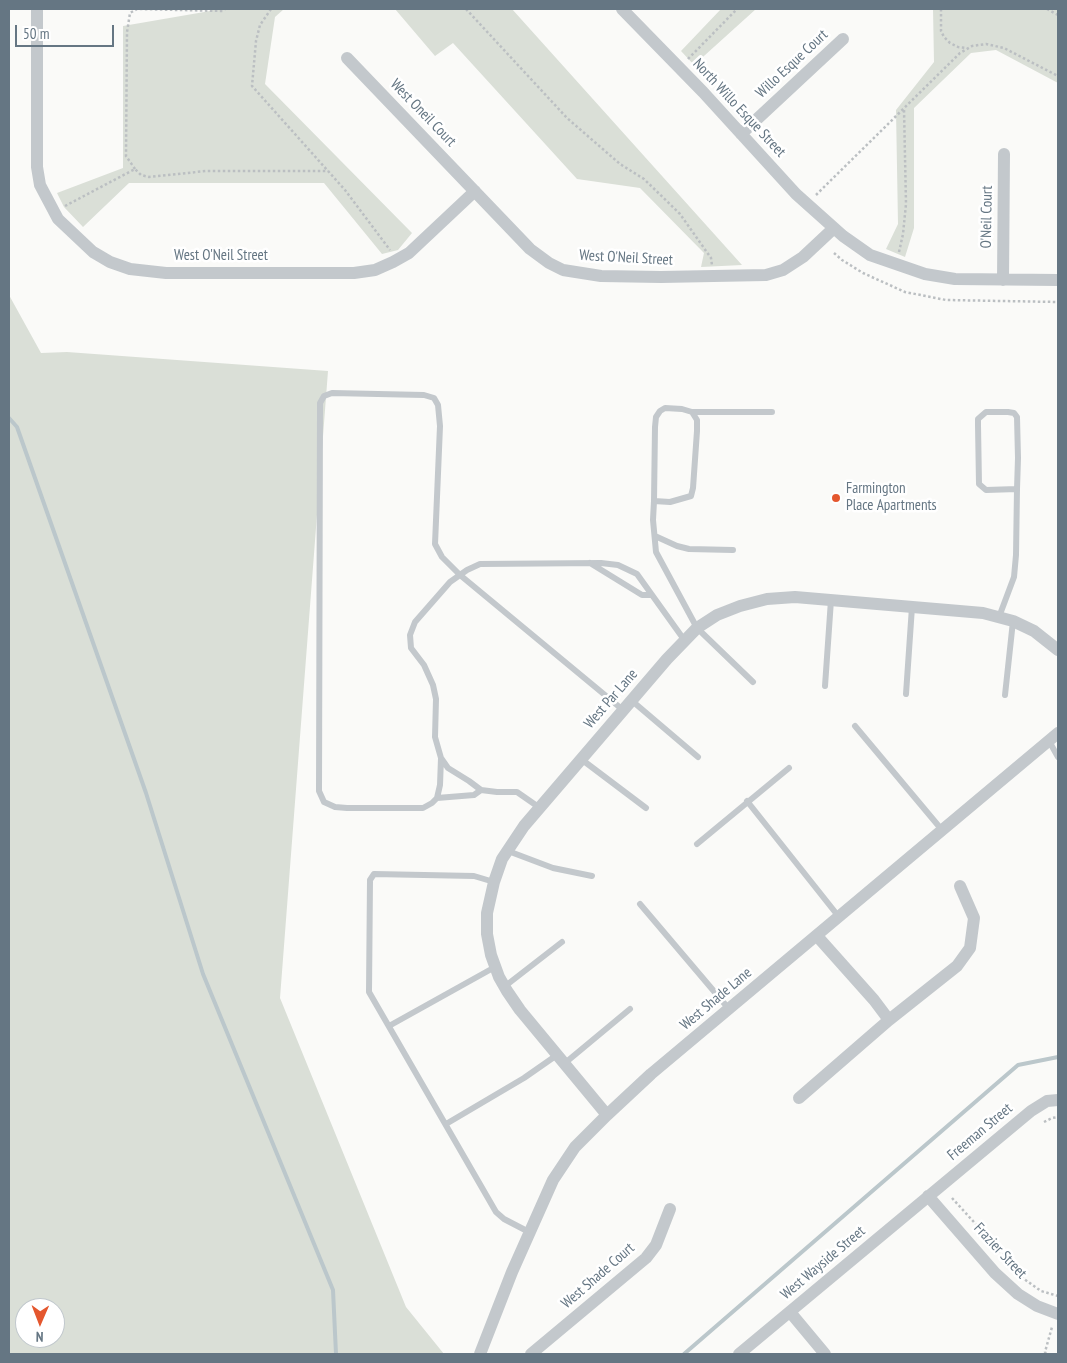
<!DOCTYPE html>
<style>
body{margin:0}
#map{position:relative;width:1067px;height:1363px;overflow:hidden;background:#fafaf8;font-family:"PT Sans Narrow",sans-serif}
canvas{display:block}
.frame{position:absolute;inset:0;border:10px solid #657683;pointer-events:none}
.north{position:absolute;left:15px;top:1298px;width:50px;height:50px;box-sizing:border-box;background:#fff;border:1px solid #c1c8cd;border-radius:50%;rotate:181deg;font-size:14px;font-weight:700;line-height:20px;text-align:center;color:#657683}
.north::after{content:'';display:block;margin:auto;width:18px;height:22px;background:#e4572e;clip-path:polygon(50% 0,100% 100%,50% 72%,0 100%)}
.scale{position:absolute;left:15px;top:25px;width:99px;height:22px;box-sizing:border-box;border:2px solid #657683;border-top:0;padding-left:6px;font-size:15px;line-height:18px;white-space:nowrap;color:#657683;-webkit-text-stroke:4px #fff;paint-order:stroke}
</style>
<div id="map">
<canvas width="1067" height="1363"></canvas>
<div class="frame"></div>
<div class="north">N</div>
<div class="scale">50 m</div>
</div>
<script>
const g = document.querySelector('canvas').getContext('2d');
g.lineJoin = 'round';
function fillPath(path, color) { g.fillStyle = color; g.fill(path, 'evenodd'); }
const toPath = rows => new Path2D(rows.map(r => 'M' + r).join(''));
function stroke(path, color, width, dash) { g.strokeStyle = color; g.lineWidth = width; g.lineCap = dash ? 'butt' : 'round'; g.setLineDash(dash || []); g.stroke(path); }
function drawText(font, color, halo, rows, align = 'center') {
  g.font = font + ' "PT Sans Narrow",sans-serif'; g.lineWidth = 5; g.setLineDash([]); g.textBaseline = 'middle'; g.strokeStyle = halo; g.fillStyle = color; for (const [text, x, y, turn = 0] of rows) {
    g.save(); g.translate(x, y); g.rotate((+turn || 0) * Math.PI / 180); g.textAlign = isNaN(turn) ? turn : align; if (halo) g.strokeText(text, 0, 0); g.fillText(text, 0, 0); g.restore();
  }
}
fillPath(toPath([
 [213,9,284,9,275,17,265,84,412,233,398,250,382,254,324,183,129,183,83,227,64,207,57,193,123,168,123,26,210,11],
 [395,9,512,9,742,265,701,267,704,253,640,188,577,179,453,43,435,56],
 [721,9,756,9,694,65,681,51],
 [933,9,1058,9,1058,83,996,50,971,53,914,108,914,228,905,257,886,249,898,224,896,110,934,62],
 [9,295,41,353,67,352,328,371,280,998,406,1307,444,1354,9,1354],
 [25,1308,55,1308,55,1338,25,1338]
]), '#dadfd7');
stroke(toPath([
 [9,418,17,427,146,793,203,974,333,1290,336,1354],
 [684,1354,1018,1065,1058,1057]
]), '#bbc7cb', 4);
stroke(toPath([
 [271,9,260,25,256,41,252,86,345,190,390,250],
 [466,9,567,118,620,164,644,179,680,214,711,258,712,265],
 [941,9,941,31,944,37,950,43,958,47,967,48],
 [1047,9,1058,15],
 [688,59,737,9],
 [135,169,126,156,127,32,130,13,137,9,223,11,225,9],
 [816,195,960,53,972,46,986,44,1004,48,1058,76],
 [65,206,135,169,141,175,149,177,206,171,328,171],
 [899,252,903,234,906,204,904,109],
 [834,253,842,260,863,273,905,292,946,300,1058,302],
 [1044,1122,1052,1118,1058,1117],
 [952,1198,993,1243,1017,1274,1041,1291,1058,1296],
 [1046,1354,1045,1352,1052,1327]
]), '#bbbfc2', 2.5, [2.5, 2.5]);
stroke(toPath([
 [692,412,772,412],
 [654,501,670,502,691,496,693,488,697,431,697,420,692,412,682,409,665,408,660,411,656,417,655,427,654,501,653,520,656,552,697,628,753,682],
 [655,536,677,546,689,549,733,550],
 [590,563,642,595,651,595],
 [999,617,1014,577,1016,555,1017,489,1018,458,1017,417,1014,413,1008,412,986,412,978,419,978,425,979,484,986,490,1017,489],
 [825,686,831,600],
 [906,694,912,607],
 [1005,695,1013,621],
 [631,700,698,757],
 [855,726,942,830],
 [1049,741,1058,757],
 [441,758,440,785,437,798,432,803,423,808,347,808,335,807,324,802,319,791,320,403,324,396,332,393,424,395,434,398,438,405,440,426,435,544,442,557,460,575,623,710],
 [581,759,646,808],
 [437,798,474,795,481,790],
 [747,801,839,917],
 [540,808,517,792,497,792,481,790,469,781,448,768,441,758,435,737,436,699,433,685,424,665,411,648,410,635,415,622,450,582,467,570,480,564,601,563,618,565,637,574,685,641],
 [697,844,789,768],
 [508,851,553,868,592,876],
 [494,882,474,876,374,874,370,880,369,992,496,1212,504,1219,529,1232],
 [640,904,729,1009],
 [504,987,562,942],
 [389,1026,495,967],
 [565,1063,630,1009],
 [446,1124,524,1078,557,1055]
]), '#c3c8cc', 6);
stroke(toPath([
 [37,9,37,167,40,185,58,219,93,252,110,262,130,269,166,273,354,273,375,270,393,262,409,253,475,191],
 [622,9,703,92,796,194,843,236,870,255,925,274,955,279,1058,280],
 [347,58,530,249,549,263,563,270,601,276,661,277,766,275,783,270,803,257,834,228],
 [741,134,843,39],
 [1003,280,1004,154],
 [889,1020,957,966,970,948,974,918,960,886],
 [799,1098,889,1020,874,1000,817,936],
 [607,1115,520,1010,507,991,499,977,491,955,487,934,487,913,494,882,502,859,524,826,667,659,697,628,717,615,740,606,767,599,795,597,983,613,1013,621,1034,631,1058,650],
 [928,1196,995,1273,1018,1294,1037,1306,1058,1314],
 [790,1312,825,1354],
 [480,1354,512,1272,553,1180,575,1147,607,1115,651,1074,1058,733],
 [531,1354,646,1258,656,1245,670,1209],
 [739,1354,1031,1111,1047,1101,1058,1100]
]), '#c3c8cc', 12);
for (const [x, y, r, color] of [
 [836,498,5,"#e4572e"]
]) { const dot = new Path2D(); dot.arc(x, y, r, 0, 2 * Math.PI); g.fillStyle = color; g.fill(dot); stroke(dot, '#fff', 2); }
drawText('15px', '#657683', '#fff', [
 ["Willo Esque Court",792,64,-43],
 ["North Willo Esque Street",739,108,47],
 ["West Oneil Court",423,113,46],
 ["O'Neil Court",987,217,-89],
 ["West O'Neil Street",221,256],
 ["West O'Neil Street",626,258,3],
 ["West Par Lane",611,699,-49],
 ["West Shade Lane",716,999,-40],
 ["Freeman Street",980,1132,-40],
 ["Frazier Street",1000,1251,47],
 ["West Wayside Street",823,1263,-40],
 ["West Shade Court",598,1276,-41]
]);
drawText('15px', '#657683', '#fff', [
 ["Farmington",846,489],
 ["Place Apartments",846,506]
], 'left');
</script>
